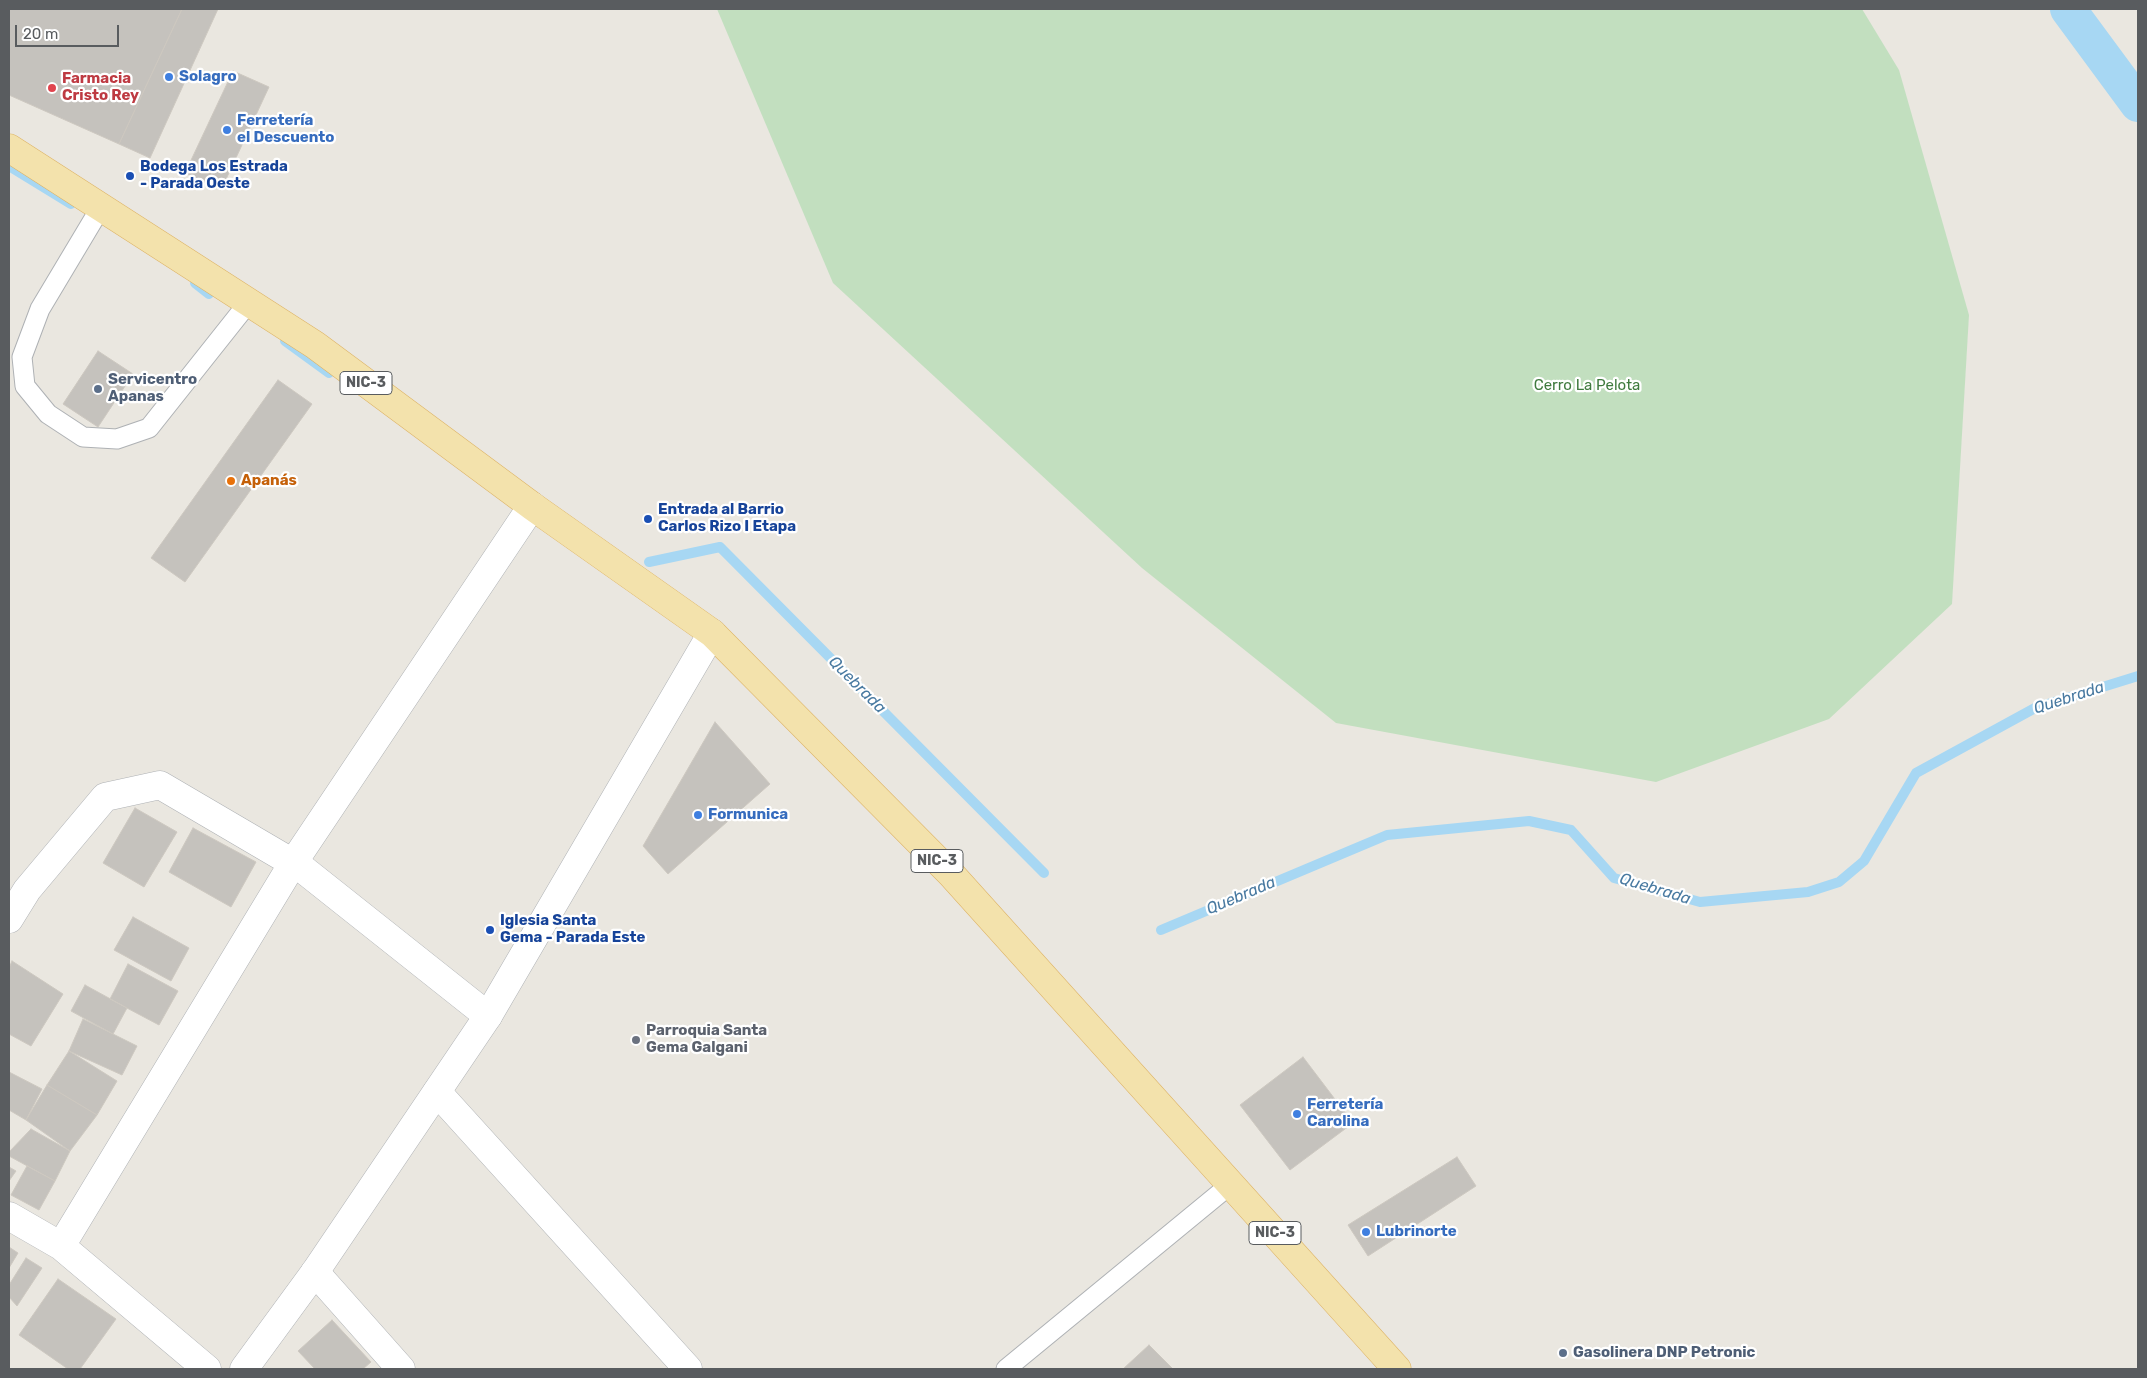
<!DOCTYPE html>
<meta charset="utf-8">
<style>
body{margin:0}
#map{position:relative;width:2147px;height:1378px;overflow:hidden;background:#eae7e0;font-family:Rubik,sans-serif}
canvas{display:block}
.frame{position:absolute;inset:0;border:10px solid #595c5f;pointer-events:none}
.scale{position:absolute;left:15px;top:25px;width:104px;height:22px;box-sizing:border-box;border:2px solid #595c5f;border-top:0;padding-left:6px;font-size:15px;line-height:18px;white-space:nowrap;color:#595c5f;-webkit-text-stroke:4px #fff;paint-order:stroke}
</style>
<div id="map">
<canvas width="2147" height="1378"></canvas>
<div class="frame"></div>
<div class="scale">20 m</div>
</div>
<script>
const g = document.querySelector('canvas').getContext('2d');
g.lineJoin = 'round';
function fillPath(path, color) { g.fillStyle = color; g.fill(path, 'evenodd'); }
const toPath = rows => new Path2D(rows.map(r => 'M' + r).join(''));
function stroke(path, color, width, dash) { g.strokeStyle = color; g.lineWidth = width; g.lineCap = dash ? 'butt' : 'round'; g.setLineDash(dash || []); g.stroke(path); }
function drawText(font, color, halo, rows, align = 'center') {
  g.font = font + ' Rubik,sans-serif'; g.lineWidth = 4.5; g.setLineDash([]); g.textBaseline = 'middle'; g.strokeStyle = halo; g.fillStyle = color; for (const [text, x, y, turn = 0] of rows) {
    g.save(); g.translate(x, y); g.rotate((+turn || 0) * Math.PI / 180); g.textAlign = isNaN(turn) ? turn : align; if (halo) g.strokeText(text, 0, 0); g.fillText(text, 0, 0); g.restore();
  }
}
fillPath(toPath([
 [717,9,1862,9,1899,70,1969,315,1952,604,1829,719,1656,782,1336,723,1142,568,833,283]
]), '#c2dfbf');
stroke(toPath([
 [9,166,71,204],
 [195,283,209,294],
 [285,341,329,373],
 [649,562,720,547,1044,873],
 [1161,930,1387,835,1529,821,1571,830,1614,878,1700,902,1808,892,1839,882,1864,861,1916,773,2035,708,2138,676]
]), '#a7d7f3', 10);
stroke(toPath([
 [2068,9,2138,104]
]), '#a7d7f3', 36);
const building = toPath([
 [9,9,182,9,119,144,9,95,9,9],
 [182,9,218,9,150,158,119,144,182,9],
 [233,71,269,87,221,190,185,173,233,71],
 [98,351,133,374,98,427,63,404,98,351],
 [278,380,312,404,185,582,151,558,278,380],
 [715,722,770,784,668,874,643,846,715,722],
 [135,808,177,832,144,887,103,863,135,808],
 [193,828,256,862,231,907,169,872,193,828],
 [133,917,189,948,171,981,114,950,133,917],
 [12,961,63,994,31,1046,9,1034,9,968,12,961],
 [128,964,178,991,159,1025,110,999,128,964],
 [85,985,127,1008,113,1034,71,1011,85,985],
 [83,1019,137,1046,122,1075,69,1051,83,1019],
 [69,1051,117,1081,97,1115,47,1085,69,1051],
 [1303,1057,1353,1123,1290,1170,1240,1105,1303,1057],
 [9,1072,42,1089,26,1120,9,1110,9,1072],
 [47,1085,97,1115,70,1151,26,1120,47,1085],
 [31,1129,70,1151,55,1181,9,1156,9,1152,31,1129],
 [1457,1157,1476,1186,1368,1256,1348,1225,1457,1157],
 [27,1166,55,1181,39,1210,11,1195,27,1166],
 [9,1167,16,1171,9,1181,9,1167],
 [9,1247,18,1253,9,1268,9,1247],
 [26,1258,42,1268,17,1306,9,1297,9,1285,26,1258],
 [58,1279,116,1319,80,1369,68,1369,19,1335,58,1279],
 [332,1320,371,1362,363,1369,315,1369,298,1351,332,1320],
 [1149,1345,1173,1369,1123,1369,1149,1345]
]);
fillPath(building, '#c5c2bd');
stroke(building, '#cdc8c0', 1);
const service = toPath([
 [101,207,40,309,22,357,25,386,48,414,83,437,117,439,149,428,249,302],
 [1006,1369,1231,1184]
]);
const pedestrian = toPath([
 [294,862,488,1016]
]);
const minor = toPath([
 [9,919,27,890,105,797,160,785,293,863],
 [437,1092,688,1369],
 [9,1216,61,1246,207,1369],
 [61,1246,293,863,532,506],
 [315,1272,401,1369]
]);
const tertiary = toPath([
 [244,1369,315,1272,488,1016,712,633]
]);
const primary = toPath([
 [9,148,315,345,532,506,712,633,951,874,1397,1369]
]);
stroke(service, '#aeb1b4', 21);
stroke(pedestrian, '#aeb1b4', 29);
stroke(minor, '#aeb1b4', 29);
stroke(tertiary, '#aeb1b4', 29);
stroke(primary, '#ddb366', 29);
stroke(service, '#fff', 19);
stroke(pedestrian, '#fff', 28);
stroke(minor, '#fff', 28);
stroke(tertiary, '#fff', 28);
stroke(primary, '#f3e2ac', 28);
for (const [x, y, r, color] of [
 [169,77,5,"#3f7fe0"],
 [52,88,5,"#e0444e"],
 [227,130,5,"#3f7fe0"],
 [130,176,5,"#1a4fb4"],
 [98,389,5,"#5c6f8a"],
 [231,481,5,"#e8710a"],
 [648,519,5,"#1a4fb4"],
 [698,815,5,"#3f7fe0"],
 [490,930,5,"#1a4fb4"],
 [636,1040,5,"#6b7280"],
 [1297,1114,5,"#3f7fe0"],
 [1366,1232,5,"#3f7fe0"],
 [1563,1353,5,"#5c6f8a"]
]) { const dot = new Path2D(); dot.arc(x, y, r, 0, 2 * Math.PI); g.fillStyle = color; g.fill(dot); stroke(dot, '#fff', 2); }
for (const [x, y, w] of [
 [366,383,52],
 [937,861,52],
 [1275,1233,52]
]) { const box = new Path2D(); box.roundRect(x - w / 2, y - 11.5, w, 23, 4); g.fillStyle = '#fff'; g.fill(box); stroke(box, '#595c5f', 1); }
drawText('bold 14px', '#595c5f', null, [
 ["NIC-3",366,383],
 ["NIC-3",937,861],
 ["NIC-3",1275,1233]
]);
drawText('bold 15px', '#366cbe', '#fff', [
 ["Solagro",179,77],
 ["Ferretería",237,121],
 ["el Descuento",237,138],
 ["Formunica",708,815],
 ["Ferretería",1307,1105],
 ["Carolina",1307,1122],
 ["Lubrinorte",1376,1232]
], 'left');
drawText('bold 15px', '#be3a42', '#fff', [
 ["Farmacia",62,79],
 ["Cristo Rey",62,96]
], 'left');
drawText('bold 15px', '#164399', '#fff', [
 ["Bodega Los Estrada",140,167],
 ["- Parada Oeste",140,184],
 ["Entrada al Barrio",658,510],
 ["Carlos Rizo I Etapa",658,527],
 ["Iglesia Santa",500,921],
 ["Gema - Parada Este",500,938]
], 'left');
drawText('bold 15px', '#4e5e75', '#fff', [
 ["Servicentro",108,380],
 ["Apanas",108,397],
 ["Gasolinera DNP Petronic",1573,1353]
], 'left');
drawText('15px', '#3f7a3e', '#fff', [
 ["Cerro La Pelota",1587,386]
]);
drawText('bold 15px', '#c56008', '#fff', [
 ["Apanás",241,481]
], 'left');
drawText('bold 15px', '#5b616d', '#fff', [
 ["Parroquia Santa",646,1031],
 ["Gema Galgani",646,1048]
], 'left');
drawText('italic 16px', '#497aa1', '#fff', [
 ["Quebrada",857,685,45],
 ["Quebrada",2069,698,-18],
 ["Quebrada",1655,889,17],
 ["Quebrada",1241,896,-23]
]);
</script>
